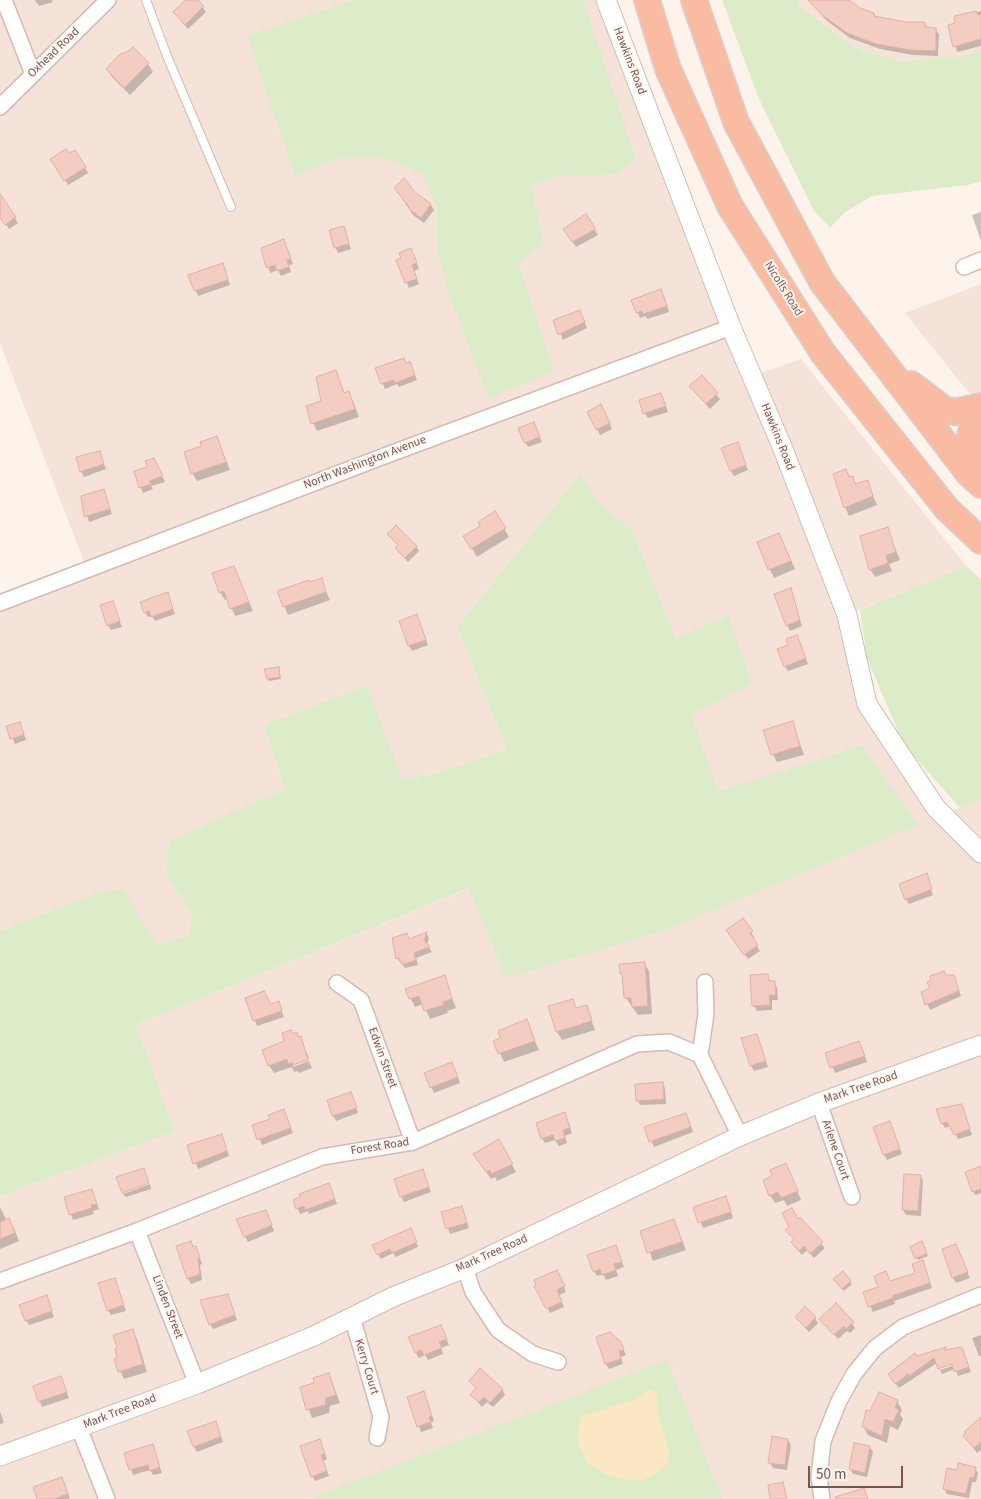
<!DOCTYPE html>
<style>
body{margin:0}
#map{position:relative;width:981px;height:1499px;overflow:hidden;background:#fdf3eb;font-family:"Source Sans 3",sans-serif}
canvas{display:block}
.scale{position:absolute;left:808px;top:1466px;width:95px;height:22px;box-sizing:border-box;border:2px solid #79554c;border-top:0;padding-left:6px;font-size:15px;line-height:18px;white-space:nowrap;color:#79554c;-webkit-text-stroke:4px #fff7f1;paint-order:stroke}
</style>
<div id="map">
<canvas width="981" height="1499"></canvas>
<div class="scale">50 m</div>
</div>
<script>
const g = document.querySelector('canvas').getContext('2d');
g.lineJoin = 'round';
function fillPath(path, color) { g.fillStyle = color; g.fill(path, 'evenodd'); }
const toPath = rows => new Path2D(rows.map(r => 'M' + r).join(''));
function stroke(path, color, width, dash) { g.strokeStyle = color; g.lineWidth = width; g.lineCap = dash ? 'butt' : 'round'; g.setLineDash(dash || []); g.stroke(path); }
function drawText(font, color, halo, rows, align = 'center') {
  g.font = font + ' "Source Sans 3",sans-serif'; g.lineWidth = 4; g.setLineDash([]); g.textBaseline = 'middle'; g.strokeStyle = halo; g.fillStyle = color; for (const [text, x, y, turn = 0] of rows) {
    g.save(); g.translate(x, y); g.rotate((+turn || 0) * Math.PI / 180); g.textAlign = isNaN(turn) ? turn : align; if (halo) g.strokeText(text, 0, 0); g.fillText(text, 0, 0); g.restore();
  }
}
fillPath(toPath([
 [0,0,606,0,752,376,801,359,966,566,847,615,867,704,943,814,981,800,981,1499,0,1499,0,1196,175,1131,136,1025,470,888,506,978,862,745,718,793,692,714,728,615,676,640,632,530,600,503,580,474,457,627,507,749,434,774,401,779,367,685,264,725,285,789,169,842,166,876,191,912,190,934,157,945,91,895,0,931,0,602,86,567,0,343],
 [797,0,981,0,981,50,958,57,899,61,854,47,800,6],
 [981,284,981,408,905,313]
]), '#f5e3d9');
fillPath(toPath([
 [354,0,583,0,636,160,616,173,591,176,560,175,531,185,543,244,518,262,554,372,488,398,450,296,437,248,437,208,422,173,383,157,343,157,295,175,247,36],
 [722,0,797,0,800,6,854,47,899,61,958,57,981,50,981,181,968,185,872,196,844,213,830,228,814,211,759,99],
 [580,474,600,503,632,530,676,639,728,615,752,684,692,714,718,792,862,745,918,825,666,930,506,978,469,888,136,1025,175,1131,0,1196,0,931,91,895,123,888,157,945,190,934,191,912,166,876,169,841,285,789,264,725,367,685,402,779,434,774,507,749,457,627],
 [966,566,981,579,981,800,960,808,904,745,867,658,860,610],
 [667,1360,722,1499,308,1499]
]), '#dcecc8');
fillPath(toPath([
 [648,1389,654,1391,657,1395,657,1408,669,1452,668,1463,660,1471,643,1480,623,1480,605,1474,588,1463,580,1449,577,1436,581,1416,637,1399]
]), '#fce7c5');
fillPath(toPath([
 [35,0,52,0,53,2,39,6],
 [187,0,197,0,206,12,188,29,174,12],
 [809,0,847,0,860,9,874,14,875,18,905,23,925,23,928,29,935,29,939,34,938,56,913,55,880,49,850,38,826,20],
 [981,11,981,46,957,52,950,25,957,24,955,17],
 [133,48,148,64,153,72,130,95,112,77,107,69],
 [75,151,88,173,68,185,52,159],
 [395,188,414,193,431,205,434,210,424,223,413,215],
 [4,201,18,223,9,229,0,216,0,204],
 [981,212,981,241,972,215],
 [585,216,598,235,576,247,568,234],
 [344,228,351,249,338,253,335,247],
 [286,246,293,264,289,265,291,272,281,276,278,270,270,273,263,249],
 [413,255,419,269,414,271,419,284,409,288,398,260],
 [225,270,230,285,198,296,190,276],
 [664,296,669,312,647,319,646,316,640,318,633,301],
 [580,311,587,328,563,340,555,320],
 [410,363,417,380,399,387,397,384,385,389,377,369],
 [336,372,345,394,348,392,353,401,359,417,317,431,313,423],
 [701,377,720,399,710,409,694,391],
 [661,394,668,412,648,418,645,413],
 [604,411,612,429,600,435,588,412],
 [534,424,542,442,528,447,525,442],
 [217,437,230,470,197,481,192,473,203,446],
 [737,444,748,470,734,476,731,471],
 [99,452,106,469,84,477,81,471],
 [157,465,165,482,151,486,153,489,143,493,135,472],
 [846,471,857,485,867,482,877,505,849,516,845,507],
 [103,490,112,514,89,522,82,497],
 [495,513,509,537,477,557,465,536,482,526],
 [887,528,900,560,889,564,892,571,875,577,870,569],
 [389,534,416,546,419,551,408,562,400,553,397,548,399,546],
 [779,534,795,569,774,578,758,543],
 [233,567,253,611,235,616,228,599,225,600,220,592],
 [321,580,330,600,288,615,279,592],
 [790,589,802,626,790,631,787,625],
 [167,594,175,614,155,621,152,616,148,617,145,612],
 [112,602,122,627,111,630,108,625],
 [417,616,428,645,412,651,409,646],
 [797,636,808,664,788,671,785,666,789,645],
 [279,670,281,679,269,681,268,679],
 [792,722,804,755,777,762,773,754],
 [20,723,26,740,15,744,8,727],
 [927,879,933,895,909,904,906,899],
 [751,932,754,937,752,939,760,951,748,959,731,935],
 [427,934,429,938,427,945,432,952,416,958,418,965,405,968,397,958,409,940],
 [644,963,649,971,652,1014,638,1015,626,998,624,979,621,973],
 [767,975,771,983,774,982,777,988,778,1000,772,1000,772,1010,757,1011,754,1006],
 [444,977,456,1008,447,1011,448,1013,430,1019,423,1004,415,1007,406,989],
 [946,977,956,981,961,996,930,1010,922,992,931,989],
 [247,999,271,1005,278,1003,284,1017,257,1026],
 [572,1000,577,1009,586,1006,595,1030,562,1040,557,1032],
 [526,1021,539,1050,504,1062,495,1042],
 [292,1035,300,1038,309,1058,293,1064,293,1067,309,1061,312,1068,299,1073,298,1071,294,1072,292,1067,274,1073,269,1065],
 [757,1035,768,1067,754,1071,751,1066],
 [862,1048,867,1062,835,1073,827,1053],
 [455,1069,460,1083,434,1093,431,1087],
 [662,1083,665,1088,666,1104,640,1105,637,1100],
 [351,1093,358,1113,336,1121,333,1115],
 [961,1105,972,1135,958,1139,951,1126,945,1128,942,1123],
 [686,1114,693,1132,654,1147,646,1128],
 [286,1116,293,1133,262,1145,254,1126],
 [567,1119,572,1133,565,1136,567,1143,559,1146,555,1140,545,1143,542,1138],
 [892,1128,902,1154,887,1160,884,1154],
 [221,1135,229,1156,198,1169,189,1145],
 [499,1141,516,1172,497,1181,495,1177,491,1179,480,1163],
 [786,1165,801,1200,787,1206,784,1200,775,1203,770,1195,774,1177],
 [981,1168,981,1193,975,1195,972,1189],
 [423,1171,431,1192,404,1202,401,1196],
 [920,1176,923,1181,921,1216,906,1215,903,1210],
 [150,1184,151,1189,126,1197,123,1194],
 [331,1189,337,1204,309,1214,308,1211,300,1214,294,1200],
 [92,1190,99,1209,93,1211,94,1214,73,1220,65,1198],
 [728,1203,733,1218,703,1228,695,1208],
 [0,1207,7,1221,9,1220,14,1228,19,1241,0,1249],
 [461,1207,469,1228,450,1234,442,1213],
 [268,1216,274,1231,248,1242,245,1236],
 [674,1220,686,1250,653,1261,642,1232],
 [798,1220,825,1248,814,1258,807,1250,802,1255,795,1247,792,1242,794,1240,787,1230],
 [413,1234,418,1247,396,1257,393,1253,381,1259,378,1254],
 [191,1243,198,1253,202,1264,200,1265,202,1280,191,1284,188,1278],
 [922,1243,928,1256,918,1260,912,1247],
 [616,1247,624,1267,616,1270,618,1276,606,1280,603,1274,597,1276,594,1271],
 [961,1257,970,1278,956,1283,953,1278],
 [925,1267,932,1288,894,1301,895,1304,873,1312,864,1293,916,1273],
 [843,1272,852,1284,844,1291,836,1281],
 [560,1276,566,1292,559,1295,564,1307,550,1313,536,1287],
 [114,1279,126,1311,111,1315,108,1310],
 [228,1295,237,1320,213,1329,210,1324],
 [46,1297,54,1317,29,1325,26,1320],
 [796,1318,815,1318,818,1323,809,1332],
 [821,1319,852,1323,855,1328,850,1333,847,1331,838,1339],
 [133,1331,137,1339,147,1372,124,1379,120,1371,119,1358],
 [443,1331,449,1345,441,1348,443,1354,428,1360,425,1355,419,1358,416,1353],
 [981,1335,981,1356,979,1356,972,1338],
 [620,1342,626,1355,621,1357,623,1364,609,1369,606,1364],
 [945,1348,947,1351,961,1348,971,1372,958,1376,955,1369,942,1374,940,1370,958,1364,937,1363,899,1388,892,1379,917,1358],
 [329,1374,340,1403,330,1406,329,1413,312,1418,301,1388,316,1383],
 [61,1377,69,1398,42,1407,34,1387],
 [470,1381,502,1389,505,1395,493,1407,487,1402,482,1407,472,1395,477,1390],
 [409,1398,426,1398,434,1421,431,1422,433,1428,421,1432],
 [897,1401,902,1410,900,1414,903,1419,898,1430,890,1426,887,1443,868,1435,863,1426,870,1413],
 [0,1411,4,1423,0,1424],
 [216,1423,223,1442,197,1452,194,1446],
 [981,1427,981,1450,977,1453,964,1436],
 [788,1440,791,1445,787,1470,773,1468,770,1463],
 [152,1446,162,1473,153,1475,150,1470,133,1475,126,1454],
 [322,1446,327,1459,323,1461,329,1476,315,1481,312,1476],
 [870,1447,873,1452,867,1477,853,1474,850,1469],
 [975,1468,978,1473,976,1482,972,1482,969,1498,947,1494,944,1488],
 [62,1479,70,1499,39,1499]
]), '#0003');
const building = toPath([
 [185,0,198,0,204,6,185,25,173,12,185,0],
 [808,0,849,0,860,8,874,13,874,16,905,22,925,22,925,27,936,28,936,51,910,50,876,44,847,33,822,15,808,0],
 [976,11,978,15,981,14,981,39,953,47,948,25,955,23,954,16,976,11],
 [133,47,149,63,124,88,106,69,120,54,127,52,133,47],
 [66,149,69,153,75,150,86,167,64,181,50,159,66,149],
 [404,178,415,192,431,204,421,218,409,209,410,208,394,188,404,178],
 [0,194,16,217,5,225,0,218,0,194],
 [586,214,596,229,572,242,563,229,586,214],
 [344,226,349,244,334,248,329,230,344,226],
 [284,239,291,259,287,260,289,267,277,271,275,265,266,268,261,248,284,239],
 [411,248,417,263,412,265,417,279,405,283,396,260,401,258,399,253,411,248],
 [223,263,228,280,194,291,188,275,223,263],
 [661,289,667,306,643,314,642,311,636,313,631,300,661,289],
 [580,310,585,322,558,335,553,320,580,310],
 [404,358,406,363,410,361,415,375,395,383,394,380,381,384,375,368,404,358],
 [336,370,344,393,349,391,355,409,311,424,306,406,321,401,316,377,336,370],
 [702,375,718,393,706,404,689,386,702,375],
 [661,393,666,406,643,414,639,400,661,393],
 [601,404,610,423,596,430,587,412,601,404],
 [534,422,540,437,524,443,518,428,534,422],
 [217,436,226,462,191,474,184,452,201,446,200,442,217,436],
 [738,442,746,465,730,471,721,448,738,442],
 [100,451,104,464,80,472,76,457,100,451],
 [154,458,163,476,149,481,151,484,139,488,134,471,147,467,145,461,154,458],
 [846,469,849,477,853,476,855,484,868,480,873,496,844,508,833,474,846,469],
 [104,489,110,509,84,517,81,496,104,489],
 [495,511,506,528,471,549,463,536,480,526,478,522,495,511],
 [396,525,417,546,405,558,395,548,398,545,387,534,396,525],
 [888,527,896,552,886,555,888,563,869,570,860,536,888,527],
 [779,533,791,561,768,570,757,542,779,533],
 [234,566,249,602,230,609,224,591,219,593,212,573,234,566],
 [322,578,326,592,283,607,277,591,309,580,310,582,322,578],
 [791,588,800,620,786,626,774,594,791,588],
 [168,592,173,609,151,617,149,611,144,613,140,602,168,592],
 [113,601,120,621,107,626,100,605,113,601],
 [417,614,426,640,408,646,399,621,417,614],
 [797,635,806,658,784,667,777,649,788,645,786,639,797,635],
 [279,667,280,677,267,679,264,669,279,667],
 [793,721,800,746,771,755,763,730,793,721],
 [20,722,24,735,10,739,6,726,20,722],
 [927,873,932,889,905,900,899,884,927,873],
 [743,918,753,931,750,933,758,945,744,955,726,930,743,918],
 [427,932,424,940,430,947,414,953,416,960,405,964,401,963,399,958,396,959,392,938,407,933,409,939,427,932],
 [645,962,648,1006,632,1007,631,998,624,998,622,974,620,974,619,964,645,962],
 [944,971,946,975,954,975,959,991,925,1005,921,992,930,988,927,982,931,980,930,976,944,971],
 [768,974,769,981,775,981,776,995,769,995,770,1005,752,1006,750,975,768,974],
 [445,975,452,999,443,1002,444,1005,424,1011,419,996,409,999,405,989,445,975],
 [264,991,271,1004,279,1001,282,1011,253,1021,245,998,264,991],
 [573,999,576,1008,587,1005,592,1021,556,1032,548,1006,573,999],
 [527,1019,535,1041,498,1054,493,1041,500,1038,498,1031,527,1019],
 [291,1030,292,1034,297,1032,298,1037,301,1036,308,1060,293,1065,293,1063,288,1064,287,1059,268,1066,262,1050,284,1041,282,1033,291,1030],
 [757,1034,766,1061,750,1066,741,1038,757,1034],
 [859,1041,865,1056,830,1068,825,1053,859,1041],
 [452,1062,458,1077,430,1088,424,1073,452,1062],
 [663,1082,664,1099,636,1101,635,1084,663,1082],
 [351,1092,357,1108,332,1116,327,1100,351,1092],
 [962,1104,970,1129,954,1135,947,1122,941,1124,936,1109,962,1104],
 [284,1109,291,1128,257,1140,252,1125,270,1119,268,1115,284,1109],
 [565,1112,570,1128,563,1130,565,1138,555,1141,553,1135,541,1139,536,1123,565,1112],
 [686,1113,691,1127,649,1142,644,1127,686,1113],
 [890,1121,900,1149,883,1155,873,1127,890,1121],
 [222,1134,227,1151,193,1164,187,1145,222,1134],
 [499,1139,513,1164,491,1174,490,1170,486,1172,473,1154,499,1139],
 [786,1163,798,1191,781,1198,778,1192,769,1196,763,1180,772,1176,770,1170,786,1163],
 [981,1166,981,1189,972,1192,965,1172,981,1166],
 [144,1168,149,1183,122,1193,116,1177,144,1168],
 [423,1169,429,1187,400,1197,394,1179,423,1169],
 [904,1174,921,1175,918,1211,902,1210,904,1174],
 [329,1183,335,1199,305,1210,304,1206,296,1209,293,1200,300,1197,299,1194,329,1183],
 [92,1189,97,1204,91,1205,92,1208,69,1215,64,1197,92,1189],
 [726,1196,731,1212,698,1223,693,1207,726,1196],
 [462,1206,467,1223,446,1229,441,1212,462,1206],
 [792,1208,798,1219,800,1217,823,1242,810,1254,804,1246,799,1251,791,1242,794,1239,785,1230,789,1227,782,1213,792,1208],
 [266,1210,272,1225,244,1237,236,1219,266,1210],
 [9,1218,15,1233,0,1239,0,1222,9,1218],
 [674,1219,682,1242,647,1253,640,1231,674,1219],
 [411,1228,417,1242,392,1253,390,1249,377,1255,372,1245,411,1228],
 [191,1241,193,1247,196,1246,200,1258,198,1259,200,1274,187,1279,176,1246,191,1241],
 [922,1241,927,1253,915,1259,910,1247,922,1241],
 [956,1244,968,1272,952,1278,942,1249,956,1244],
 [616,1245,622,1262,614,1264,616,1270,602,1275,600,1269,593,1272,587,1255,616,1245],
 [923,1260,930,1283,892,1296,893,1298,868,1307,863,1292,878,1287,874,1276,886,1271,890,1281,915,1273,912,1264,923,1260],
 [557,1270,565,1286,557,1290,562,1302,546,1309,534,1286,536,1286,534,1280,557,1270],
 [843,1271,851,1281,842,1289,833,1279,843,1271],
 [115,1278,124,1305,107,1311,98,1283,115,1278],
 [228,1294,235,1315,209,1325,200,1300,228,1294],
 [47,1295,52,1311,25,1321,19,1305,47,1295],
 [836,1303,854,1322,846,1329,844,1326,834,1335,819,1319,836,1303],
 [805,1306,816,1317,806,1328,795,1317,805,1306],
 [441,1325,447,1339,439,1342,442,1348,424,1355,421,1350,415,1353,408,1337,441,1325],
 [133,1329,143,1364,118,1372,114,1359,117,1358,115,1349,117,1348,113,1335,133,1329],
 [610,1332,621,1342,624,1350,619,1351,621,1359,605,1364,596,1337,610,1332],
 [946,1347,944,1350,962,1347,969,1367,954,1372,952,1364,938,1369,934,1358,909,1376,908,1374,895,1384,888,1374,915,1353,917,1356,946,1347],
 [480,1368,503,1389,490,1403,484,1397,479,1402,470,1395,476,1388,469,1381,480,1368],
 [329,1373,336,1395,326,1398,325,1405,306,1410,300,1387,314,1383,313,1378,329,1373],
 [61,1376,67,1392,38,1402,33,1386,61,1376],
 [424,1391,432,1416,429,1417,431,1422,417,1427,407,1397,424,1391],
 [879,1392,898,1400,895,1408,899,1410,893,1422,885,1419,882,1436,862,1427,866,1410,870,1411,879,1392],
 [981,1417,981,1442,974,1448,963,1436,966,1433,964,1432,981,1417],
 [216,1421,221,1437,193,1447,187,1431,216,1421],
 [772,1436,788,1439,785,1465,768,1463,772,1436],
 [320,1439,325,1454,321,1455,327,1471,311,1477,300,1446,320,1439],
 [854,1443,870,1446,865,1473,849,1469,854,1443],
 [153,1444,160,1467,149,1471,148,1465,129,1470,124,1453,153,1444],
 [958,1463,976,1467,974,1478,970,1477,966,1494,943,1489,947,1468,957,1470,958,1463],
 [62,1477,68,1494,54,1499,37,1499,33,1487,62,1477],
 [783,1482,787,1499,770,1499,768,1485,783,1482],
 [864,1488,868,1499,836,1499,835,1497,864,1488]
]);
fillPath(building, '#f3cdc2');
stroke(building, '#e6b0a2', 1);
const service = toPath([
 [146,0,167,56,231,207]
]);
const minor = toPath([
 [4,0,33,74],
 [0,107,108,0],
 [964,267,981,260],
 [0,603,387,455,731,327],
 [337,983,361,1000,413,1142],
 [700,1055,706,1014,705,982],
 [819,1103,852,1197],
 [137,1231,197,1384],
 [465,1268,473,1292,498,1330,533,1354,558,1362],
 [0,1281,137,1231,322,1157,413,1142,637,1044,669,1042,700,1055,740,1136],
 [352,1317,381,1417,377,1438],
 [79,1428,107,1499],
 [822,1499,819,1477,823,1441,839,1401,854,1374,875,1348,903,1327,981,1295]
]);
const tertiary = toPath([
 [606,0,731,327,783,449,847,615,867,704,936,808,981,853],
 [0,1456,197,1384,314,1336,395,1296,465,1268,740,1136,819,1103,981,1045]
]);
const trunk = toPath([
 [647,0,668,69,730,206,823,353,947,509,981,541],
 [694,0,736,122,822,282,969,474,981,485],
 [911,384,944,409,955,412,981,406],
 [981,416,972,429,970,435,971,442,981,459]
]);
stroke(service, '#d3bbb2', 10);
stroke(minor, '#d3bbb2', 18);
stroke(tertiary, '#d3bbb2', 21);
stroke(trunk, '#d9cfcd', 28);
stroke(service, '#fff', 8);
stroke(minor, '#fff', 15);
stroke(tertiary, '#fff', 19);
stroke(trunk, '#f9bba2', 25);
drawText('12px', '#79554c', '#fff7f1', [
 ["Oxhead Road",54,53,-44],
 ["Hawkins Road",629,61,69],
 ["Nicolls Road",783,289,58],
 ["Hawkins Road",777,437,68],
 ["North Washington Avenue",365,463,-21],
 ["Edwin Street",382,1058,70],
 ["Mark Tree Road",861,1088,-19],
 ["Forest Road",380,1147,-9],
 ["Arlene Court",835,1150,71],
 ["Mark Tree Road",492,1254,-24],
 ["Linden Street",167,1307,69],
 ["Kerry Court",366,1367,73],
 ["Mark Tree Road",120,1412,-21]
]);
</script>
